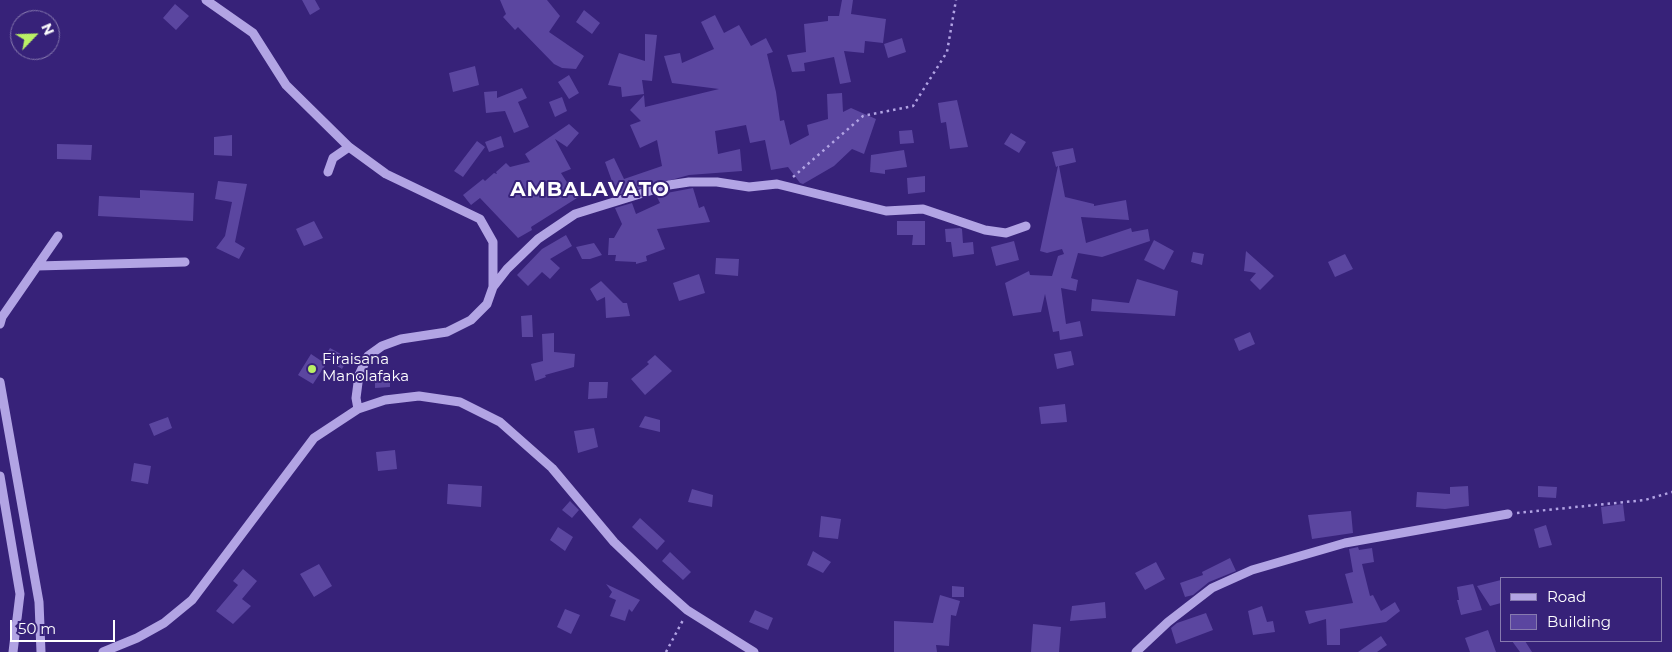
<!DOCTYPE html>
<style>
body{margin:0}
#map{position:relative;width:1672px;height:652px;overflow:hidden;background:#372279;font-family:Montserrat,sans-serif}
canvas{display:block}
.legend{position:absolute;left:1500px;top:577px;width:162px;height:65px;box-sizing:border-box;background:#372279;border:1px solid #877aaf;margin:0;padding:6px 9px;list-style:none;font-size:15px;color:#fff}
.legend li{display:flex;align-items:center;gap:10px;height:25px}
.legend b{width:25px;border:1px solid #877aaf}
.north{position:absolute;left:10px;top:10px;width:50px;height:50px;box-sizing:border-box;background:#372279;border:1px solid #877aaf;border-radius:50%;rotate:66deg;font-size:14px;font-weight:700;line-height:20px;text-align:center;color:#fff}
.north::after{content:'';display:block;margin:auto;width:18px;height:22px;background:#baf066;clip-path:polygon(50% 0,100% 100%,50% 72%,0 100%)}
.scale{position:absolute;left:10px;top:620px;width:105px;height:22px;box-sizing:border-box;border:2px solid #fff;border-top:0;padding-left:6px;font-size:15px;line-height:18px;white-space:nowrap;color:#fff;-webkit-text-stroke:4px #372279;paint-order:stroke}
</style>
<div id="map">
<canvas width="1672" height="652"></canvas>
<ul class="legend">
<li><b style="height:6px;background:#b2a4e4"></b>Road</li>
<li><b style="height:14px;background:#5b46a0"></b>Building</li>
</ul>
<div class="north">N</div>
<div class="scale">50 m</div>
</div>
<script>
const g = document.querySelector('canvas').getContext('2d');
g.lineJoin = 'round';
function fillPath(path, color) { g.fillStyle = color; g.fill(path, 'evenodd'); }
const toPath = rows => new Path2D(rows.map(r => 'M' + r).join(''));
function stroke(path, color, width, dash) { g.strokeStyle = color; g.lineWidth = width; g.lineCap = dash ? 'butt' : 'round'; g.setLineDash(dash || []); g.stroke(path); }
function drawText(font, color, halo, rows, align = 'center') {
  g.font = font + ' Montserrat,sans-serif'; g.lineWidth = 4; g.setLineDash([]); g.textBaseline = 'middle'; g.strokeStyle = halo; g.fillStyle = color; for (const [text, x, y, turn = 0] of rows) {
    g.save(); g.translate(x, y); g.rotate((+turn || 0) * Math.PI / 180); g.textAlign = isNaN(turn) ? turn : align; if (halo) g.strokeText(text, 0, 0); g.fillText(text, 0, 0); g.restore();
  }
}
fillPath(toPath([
 [302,0,315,0,320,9,310,15],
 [500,0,547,0,560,16,549,32,584,56,576,69,562,68,554,64,518,27,515,30,503,17,506,14],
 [842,0,853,0,851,14,886,19,883,43,865,41,864,53,844,51,851,82,840,84,834,57,804,63,805,71,792,72,787,55,806,52,804,24,828,21,828,16,839,16],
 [175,4,189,16,176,30,163,18],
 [584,10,600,23,592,34,576,22],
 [715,15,724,33,739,25,751,46,766,38,773,52,767,54,776,92,780,121,784,120,790,145,809,135,807,125,828,119,827,94,842,93,843,112,851,108,876,119,864,154,852,149,834,166,803,184,800,183,788,167,771,170,765,140,750,143,746,125,715,131,718,154,740,149,742,171,689,175,617,195,605,162,614,158,624,179,662,166,657,140,640,148,630,125,641,121,630,110,644,95,645,107,719,89,672,83,664,56,680,53,682,63,714,49,701,22],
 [645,34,657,35,652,81,642,80,644,94,622,97,621,87,608,85,619,53,645,61],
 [902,38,906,52,888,58,884,44],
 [475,66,479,85,453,92,449,73],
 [569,75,579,93,569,99,558,82],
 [522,88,527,98,518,102,529,127,514,133,505,111,486,113,484,92,497,91,497,98],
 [562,97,567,111,555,117,549,102],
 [957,100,968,147,950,149,946,122,941,123,938,103],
 [569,124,579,133,567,147,555,139,571,169,561,173,577,198,531,227,532,230,518,238,480,198,471,205,463,195,483,179,485,181,494,173,497,174,496,172,506,163,510,167,530,162,525,154],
 [912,130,914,143,900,144,899,131],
 [1011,133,1026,142,1019,153,1004,144],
 [232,135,232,156,214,155,214,137],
 [501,136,504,147,489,152,485,142],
 [477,141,485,147,463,177,454,171],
 [57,144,92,145,91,160,57,159],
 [1073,148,1076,162,1059,166,1065,197,1094,204,1094,206,1126,200,1129,220,1081,217,1086,243,1131,228,1132,232,1148,229,1150,241,1102,257,1078,253,1071,278,1078,280,1076,291,1061,288,1066,324,1080,321,1083,336,1060,340,1059,331,1053,332,1045,294,1041,312,1013,316,1005,283,1029,271,1030,275,1052,276,1058,256,1064,254,1062,249,1047,253,1040,251,1058,166,1056,167,1052,152],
 [904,150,907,167,885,170,885,174,870,172,871,155],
 [925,176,925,192,908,194,907,178],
 [218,181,247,184,235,242,245,248,239,259,216,248,225,236,232,202,215,199],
 [693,188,699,208,704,206,710,222,657,229,665,249,646,256,647,261,636,264,636,262,615,261,616,255,608,255,609,238,614,238,622,224,615,208,632,203,636,214,660,203,656,195],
 [140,190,194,193,193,221,98,216,99,196,140,198],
 [314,221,323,238,304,246,296,229],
 [897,221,925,221,925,245,912,245,913,235,897,235],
 [960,228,962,229,963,243,973,242,974,254,953,257,951,242,946,242,945,229],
 [566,235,572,246,550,259,560,268,550,279,542,272,528,286,517,275,542,249],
 [1154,240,1174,251,1164,270,1144,260],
 [1014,241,1019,260,996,266,991,247],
 [594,243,602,255,590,259,582,259,576,247],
 [1246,251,1274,276,1260,290,1250,280,1256,273,1244,271],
 [1193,252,1204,254,1202,265,1191,262],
 [1345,254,1353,269,1335,277,1328,262],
 [716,258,739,259,738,276,715,274],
 [699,274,705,293,679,301,673,283],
 [1137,279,1178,291,1175,316,1091,311,1092,299,1129,303],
 [601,281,623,303,627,303,630,316,606,318,605,297,597,301,590,289],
 [532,315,533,337,522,337,521,316],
 [1250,332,1255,344,1239,351,1234,339],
 [554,333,554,352,575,354,574,367,545,375,546,377,535,381,531,364,543,361,542,334],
 [330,348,348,358,342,369,324,358],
 [1071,351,1074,365,1057,369,1054,354],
 [311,354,326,364,313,384,298,375],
 [655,355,672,371,645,395,631,379,649,364,647,362],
 [390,376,390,387,375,388,375,377],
 [589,382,608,382,607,398,588,399],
 [1065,404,1067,422,1041,424,1039,407],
 [645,416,660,420,660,432,639,427],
 [168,417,172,428,154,436,149,424],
 [594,428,598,447,578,453,574,431],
 [395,450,397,469,378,471,376,452],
 [134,463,151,466,148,484,131,481],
 [448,484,482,486,481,507,447,504],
 [1468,486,1469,506,1445,509,1416,507,1417,492,1450,494,1450,487],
 [1538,486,1557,487,1556,498,1538,497],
 [692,489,713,495,712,507,688,502],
 [570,501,579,510,572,518,562,510],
 [1623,504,1625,521,1603,524,1601,507],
 [1351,511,1353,533,1312,539,1308,515],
 [821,516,841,519,838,539,819,537],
 [640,518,665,541,657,550,632,527],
 [1546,525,1552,545,1539,548,1534,529],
 [558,527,573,537,565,551,550,540],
 [1358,547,1359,550,1372,548,1374,562,1362,564,1370,596,1373,595,1381,611,1395,602,1400,611,1386,622,1340,629,1340,645,1327,645,1326,619,1309,624,1305,611,1353,603,1345,574,1353,572,1349,549],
 [813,551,831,562,823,573,807,565],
 [670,552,691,572,683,580,662,561],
 [1230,558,1236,571,1209,582,1193,595,1185,597,1180,583,1203,575,1202,572],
 [1156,562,1165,579,1145,590,1135,573],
 [319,564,332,586,314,597,300,574],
 [243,569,257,581,242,599,251,606,233,624,216,611,238,585,233,581],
 [1501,580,1501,603,1490,606,1477,586],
 [606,584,640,600,632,612,629,609,625,621,610,616,616,600,609,597,612,592],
 [1473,584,1482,610,1461,615,1457,600,1459,600,1457,587],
 [952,586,964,587,964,597,952,597],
 [940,595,960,601,956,616,951,615,949,646,936,645,937,652,894,652,894,621,933,623],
 [1105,602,1106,618,1070,621,1072,606],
 [1262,606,1267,622,1273,621,1275,632,1253,635,1248,611],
 [565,609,580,615,571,634,557,627],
 [755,610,773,618,768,630,749,622],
 [1206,613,1213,630,1176,644,1171,628,1177,623],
 [1033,624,1061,627,1059,652,1031,652],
 [1488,630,1496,652,1470,652,1465,638],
 [1381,636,1387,645,1377,652,1358,652],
 [1512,641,1525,641,1532,652,1520,652]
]), '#5b46a0');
stroke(toPath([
 [793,177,863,116,913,106,947,52,956,0],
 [1517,513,1645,500,1672,492],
 [666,652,683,620]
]), '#b2a4e4', 2.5, [2.5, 4]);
stroke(toPath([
 [206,0,253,33,286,85,349,147,386,174,480,219,493,242,493,287],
 [328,172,333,158,349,147],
 [37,266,185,262],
 [0,324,2,317,58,236],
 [0,382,39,602,41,652],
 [358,409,356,398,359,375,368,356,382,346,401,339,447,332,471,320,487,304,493,287,507,269,538,239,575,214,669,185,689,182,717,182,749,187,777,184,886,211,923,209,985,230,1006,233,1026,226],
 [0,476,20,594,13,652],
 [103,652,137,638,164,623,192,600,314,438,358,409,385,400,419,396,460,402,500,422,552,468,614,542,659,585,687,610,754,652],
 [1136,652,1168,622,1212,588,1252,570,1345,543,1508,514]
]), '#b2a4e4', 9);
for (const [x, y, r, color] of [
 [312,369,5,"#baf066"]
]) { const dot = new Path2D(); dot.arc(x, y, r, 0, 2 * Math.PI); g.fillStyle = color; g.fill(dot); stroke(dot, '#372279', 2); }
drawText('15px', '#fff', '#372279', [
 ["Firaisana",322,360],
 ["Manolafaka",322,377]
], 'left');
g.letterSpacing = '1px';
drawText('bold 20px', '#fff', '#372279', [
 ["AMBALAVATO",590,190]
]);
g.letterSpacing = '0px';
</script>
